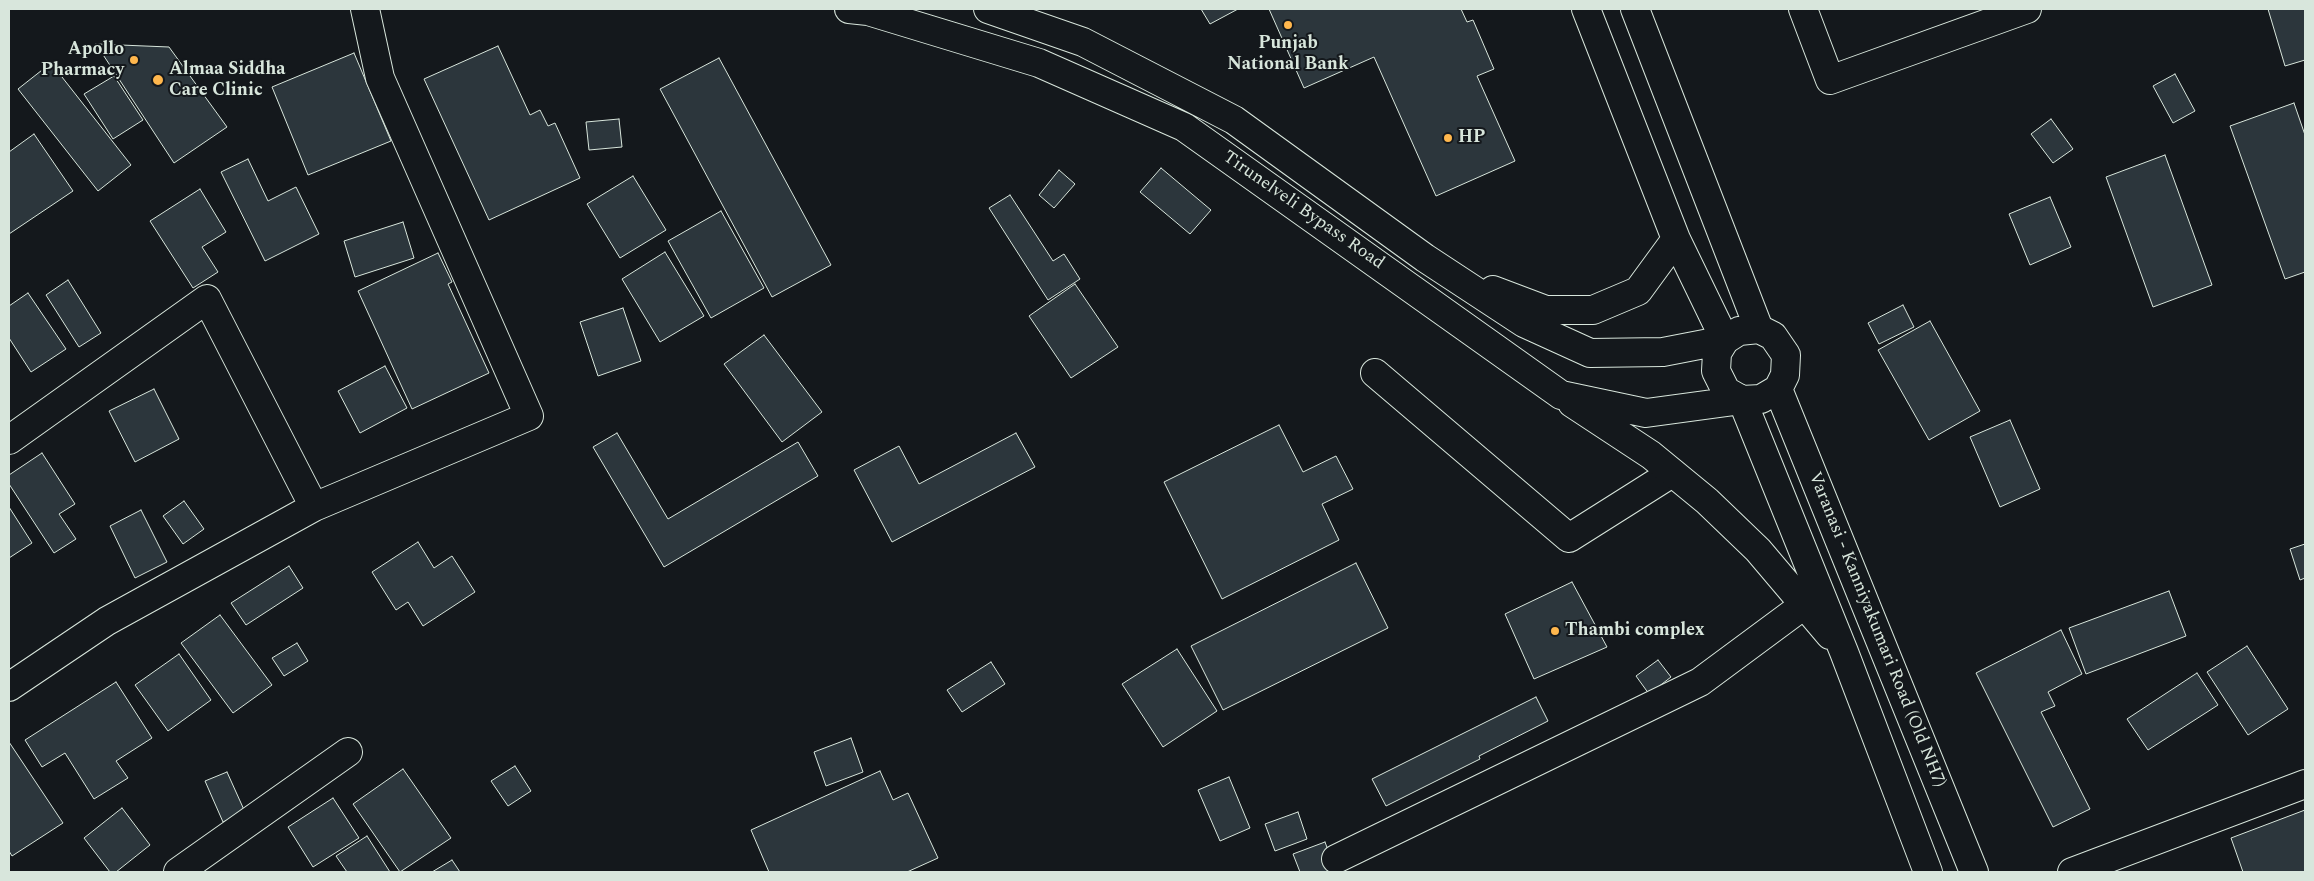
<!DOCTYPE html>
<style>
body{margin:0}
#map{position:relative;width:2314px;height:881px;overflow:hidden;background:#14181c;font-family:Spectral,serif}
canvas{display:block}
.frame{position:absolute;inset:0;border:10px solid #d8e6dc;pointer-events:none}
</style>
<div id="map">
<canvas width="2314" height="881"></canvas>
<div class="frame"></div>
</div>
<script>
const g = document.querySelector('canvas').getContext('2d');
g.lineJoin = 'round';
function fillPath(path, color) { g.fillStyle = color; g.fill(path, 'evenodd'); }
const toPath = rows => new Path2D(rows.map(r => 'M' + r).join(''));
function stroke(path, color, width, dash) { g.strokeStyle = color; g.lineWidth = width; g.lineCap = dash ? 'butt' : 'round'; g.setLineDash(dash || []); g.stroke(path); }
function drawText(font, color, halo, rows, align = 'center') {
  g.font = font + ' Spectral,serif'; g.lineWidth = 4; g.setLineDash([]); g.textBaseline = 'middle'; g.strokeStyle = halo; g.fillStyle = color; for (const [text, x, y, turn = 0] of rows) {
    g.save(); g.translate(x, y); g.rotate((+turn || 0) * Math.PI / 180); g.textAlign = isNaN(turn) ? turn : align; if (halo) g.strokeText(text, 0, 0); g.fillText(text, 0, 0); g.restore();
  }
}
const building = toPath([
 [1201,9,1238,9,1210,24,1201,9],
 [1269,9,1461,9,1467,22,1473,20,1494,69,1477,76,1515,161,1436,196,1374,57,1304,88,1269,9],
 [2268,9,2305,9,2305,60,2285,66,2268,9],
 [96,44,169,47,227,127,174,163,96,44],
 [498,46,530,115,540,110,548,126,555,123,580,178,489,220,424,79,498,46],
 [354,53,391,141,308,175,272,87,354,53],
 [719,58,831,265,772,297,660,89,719,58],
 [51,63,131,165,98,191,18,89,51,63],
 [2175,74,2195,111,2173,123,2153,86,2175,74],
 [114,76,143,120,113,139,84,94,114,76],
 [2294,103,2305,135,2305,272,2285,279,2230,126,2294,103],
 [619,119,622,147,589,150,586,122,619,119],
 [2051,119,2073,149,2053,163,2031,134,2051,119],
 [34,134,73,191,9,234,9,152,34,134],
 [2165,155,2212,285,2153,307,2106,177,2165,155],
 [248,159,268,201,296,187,319,234,265,261,221,172,248,159],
 [1161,168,1211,210,1190,234,1140,192,1161,168],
 [1059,170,1075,184,1054,208,1039,195,1059,170],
 [633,176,666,230,620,258,587,204,633,176],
 [200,189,226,232,202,247,218,272,193,288,150,221,200,189],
 [1010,195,1053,261,1064,254,1080,279,1048,300,989,208,1010,195],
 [2050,197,2071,247,2030,265,2009,214,2050,197],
 [721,211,764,288,711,318,668,241,721,211],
 [403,222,414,258,355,277,344,241,403,222],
 [665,252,704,316,660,342,622,279,665,252],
 [438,253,452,282,448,284,489,373,412,409,358,291,438,253],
 [68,280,101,333,79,347,46,295,68,280],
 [1075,284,1118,347,1071,378,1029,316,1075,284],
 [28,293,66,349,31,372,9,338,9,306,28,293],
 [1903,305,1914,327,1879,344,1868,323,1903,305],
 [623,308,641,361,598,376,580,322,623,308],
 [1930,321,1980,411,1929,440,1878,350,1930,321],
 [764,335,822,412,782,442,724,364,764,335],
 [385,366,407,408,360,433,338,391,385,366],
 [154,389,179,439,135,462,109,411,154,389],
 [2010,420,2040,489,2000,507,1970,437,2010,420],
 [1279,425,1303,472,1336,456,1353,489,1322,504,1339,540,1222,599,1164,482,1279,425],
 [617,433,668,519,798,442,818,476,664,567,593,447,617,433],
 [1016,433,1035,467,892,542,854,470,899,446,919,484,1016,433],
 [42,453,75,504,59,514,76,539,54,553,9,484,9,475,42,453],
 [184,501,204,529,183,544,163,516,184,501],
 [9,507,32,543,9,558,9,507],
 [141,510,167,562,135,578,110,526,141,510],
 [418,542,434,568,452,556,475,592,423,626,408,602,396,610,372,572,418,542],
 [2305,544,2305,578,2300,580,2290,549,2305,544],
 [1356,563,1388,628,1223,710,1191,646,1356,563],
 [289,566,303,588,246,625,231,603,289,566],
 [1572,582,1607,647,1534,679,1505,614,1572,582],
 [2169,591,2186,636,2086,674,2069,628,2169,591],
 [220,615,272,685,233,713,181,643,220,615],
 [2061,630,2082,674,2048,692,2055,706,2041,712,2090,809,2053,827,1976,673,2061,630],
 [297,643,308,661,284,676,272,658,297,643],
 [2247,646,2288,709,2248,735,2207,672,2247,646],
 [1177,649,1217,711,1163,747,1122,684,1177,649],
 [179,654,211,700,168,731,135,685,179,654],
 [1658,660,1671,677,1649,694,1636,676,1658,660],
 [991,662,1005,684,962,712,947,690,991,662],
 [2197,673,2218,705,2148,750,2127,719,2197,673],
 [116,682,152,738,116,761,128,778,94,799,65,753,42,767,25,740,116,682],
 [1536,697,1548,721,1479,756,1480,759,1386,806,1372,779,1536,697],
 [851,738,863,772,826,786,814,752,851,738],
 [9,742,63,823,12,856,9,851,9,742],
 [515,766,531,791,508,806,491,781,515,766],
 [403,769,451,838,400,872,353,804,403,769],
 [880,771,893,800,908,793,938,858,907,872,769,872,751,830,880,771],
 [227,772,245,812,223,822,205,781,227,772],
 [1229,777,1250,828,1220,841,1198,790,1229,777],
 [333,798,359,838,313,867,288,827,333,798],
 [122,808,150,845,116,872,110,872,84,838,122,808],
 [2305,810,2305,872,2243,872,2231,838,2305,810],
 [1298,812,1307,839,1275,851,1265,824,1298,812],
 [367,836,390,872,347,872,336,856,367,836],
 [1325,842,1335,869,1324,872,1300,872,1293,854,1325,842],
 [452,860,460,872,432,872,452,860]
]);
fillPath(building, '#2c363c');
stroke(building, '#d8e6dc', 1);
const minor = toPath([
 [1803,9,1830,80,2027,9],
 [1375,373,1569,538,1672,473],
 [9,440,207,299,314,507],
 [9,687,107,621,314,507,529,416,380,78,365,9],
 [1336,859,1700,682,1804,605],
 [178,872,348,752],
 [2072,872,2305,784]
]);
const primary = toPath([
 [849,9,868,11,1039,63,1184,127,1561,395,1646,413,1742,400,1761,399,1778,389,1785,375,1786,355,1773,336,1759,329,1739,331,1725,340,1717,353,1716,371,1726,391,1742,400,1844,652,1928,872],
 [988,9,1083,42,1234,120,1425,258,1524,323,1590,353,1663,352,1725,340,1676,239,1586,9],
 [1635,9,1759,329],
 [1493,290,1546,310,1593,310,1638,291,1676,239],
 [1778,389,1974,872],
 [1572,403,1651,455,1707,501,1758,550,1830,635]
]);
stroke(minor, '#d8e6dc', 30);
stroke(primary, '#d8e6dc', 30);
stroke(minor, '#14181c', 28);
stroke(primary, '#14181c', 28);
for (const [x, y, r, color] of [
 [1288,25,5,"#ffb74d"],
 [134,60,5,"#ffb74d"],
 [158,80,6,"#ffb74d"],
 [1448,138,5,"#ffb74d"],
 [1555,631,5,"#ffb74d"]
]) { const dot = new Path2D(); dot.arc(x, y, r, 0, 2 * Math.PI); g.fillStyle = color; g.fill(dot); stroke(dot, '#14181c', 2); }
drawText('bold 18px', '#d8e6dc', '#14181c', [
 ["Punjab",1288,44,"center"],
 ["National Bank",1288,65,"center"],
 ["Apollo",124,50,"right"],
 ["Pharmacy",124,71,"right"],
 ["Almaa Siddha",169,70],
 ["Care Clinic",169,91],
 ["HP",1458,138],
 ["Thambi complex",1565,631]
], 'left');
drawText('18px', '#d8e6dc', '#14181c', [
 ["Tirunelveli Bypass Road",1303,211,35],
 ["Varanasi - Kanniyakumari Road (Old NH7)",1876,630,68]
]);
</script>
